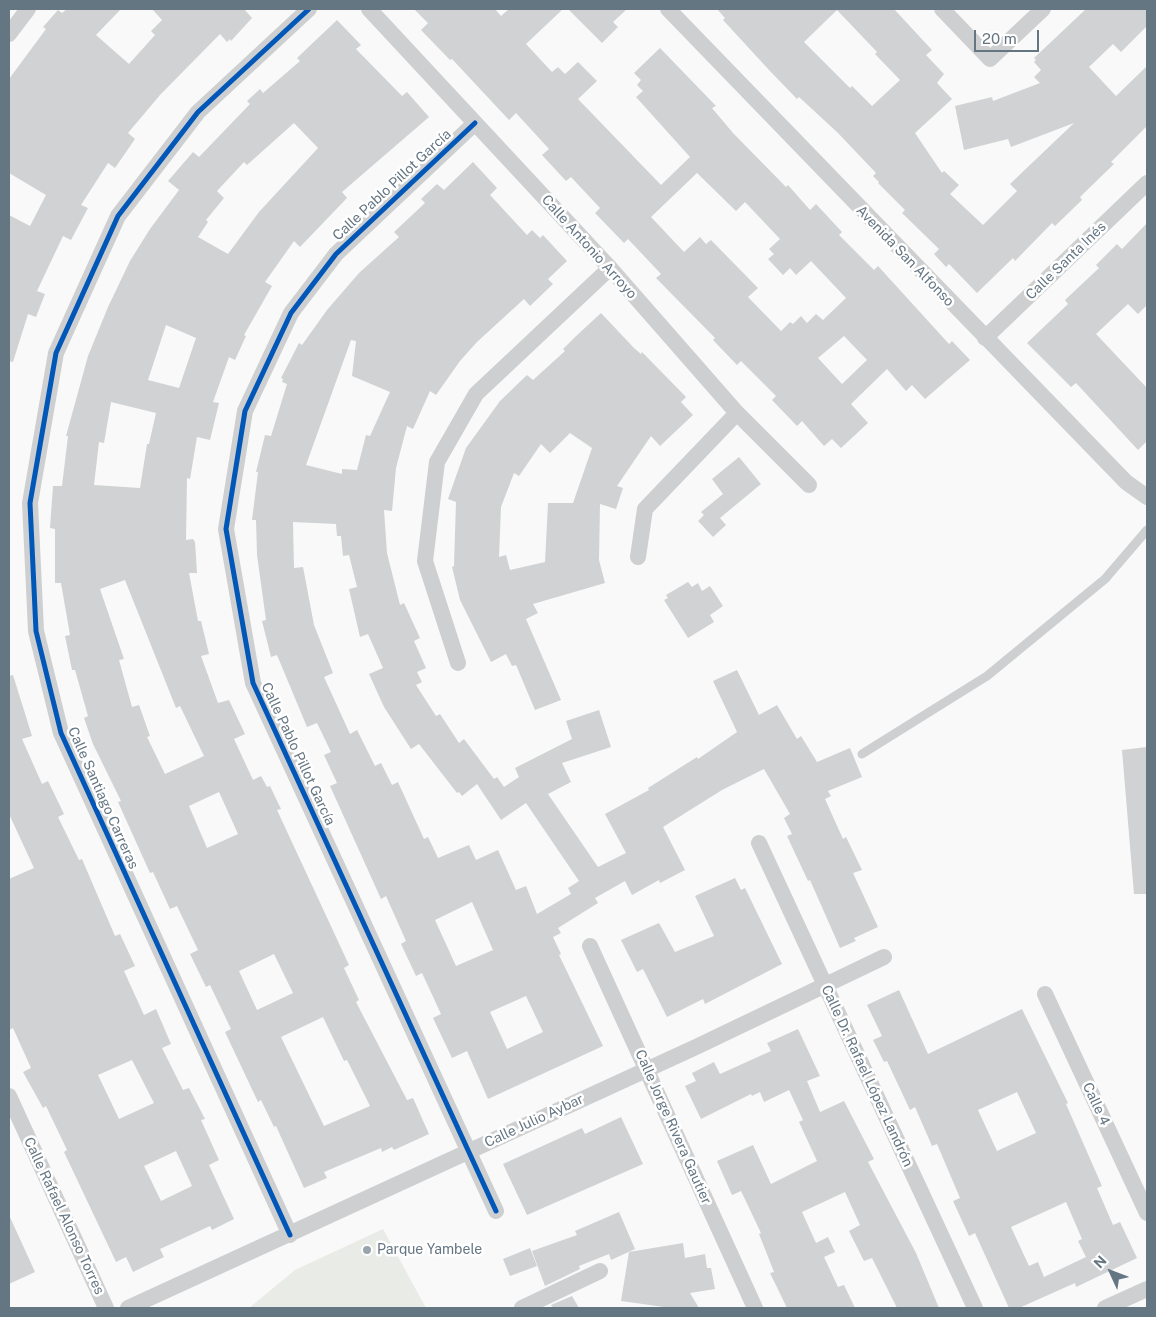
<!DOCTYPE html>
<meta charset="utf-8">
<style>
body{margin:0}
#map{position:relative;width:1156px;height:1317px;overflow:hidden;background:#f9f9f9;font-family:"Public Sans",sans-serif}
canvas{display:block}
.frame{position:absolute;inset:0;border:10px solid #657683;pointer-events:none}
.north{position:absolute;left:1086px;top:1247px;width:50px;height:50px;-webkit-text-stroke:4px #fff;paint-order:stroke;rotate:313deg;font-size:14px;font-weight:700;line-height:20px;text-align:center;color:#657683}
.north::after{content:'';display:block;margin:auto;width:18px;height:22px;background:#657683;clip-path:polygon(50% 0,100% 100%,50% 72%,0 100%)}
.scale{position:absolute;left:974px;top:30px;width:65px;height:22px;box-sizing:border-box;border:2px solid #657683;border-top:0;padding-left:6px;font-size:15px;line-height:18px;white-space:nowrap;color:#657683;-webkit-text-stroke:4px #fff;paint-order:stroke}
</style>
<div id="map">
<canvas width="1156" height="1317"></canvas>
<div class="frame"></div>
<div class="north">N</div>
<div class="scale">20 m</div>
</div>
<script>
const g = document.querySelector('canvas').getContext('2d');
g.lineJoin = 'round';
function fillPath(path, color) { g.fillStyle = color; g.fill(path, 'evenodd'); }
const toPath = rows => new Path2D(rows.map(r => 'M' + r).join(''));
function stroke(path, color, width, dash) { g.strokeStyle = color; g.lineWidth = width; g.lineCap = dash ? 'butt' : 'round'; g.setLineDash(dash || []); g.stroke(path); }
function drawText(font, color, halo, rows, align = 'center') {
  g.font = font + ' "Public Sans",sans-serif'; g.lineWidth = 5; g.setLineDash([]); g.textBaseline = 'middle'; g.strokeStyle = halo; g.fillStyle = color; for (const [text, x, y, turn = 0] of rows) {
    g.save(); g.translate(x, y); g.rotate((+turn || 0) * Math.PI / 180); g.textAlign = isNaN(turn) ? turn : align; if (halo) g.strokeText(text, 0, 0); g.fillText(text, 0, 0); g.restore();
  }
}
fillPath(toPath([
 [383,1229,426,1308,249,1308,295,1270]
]), '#e8ebe6');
fillPath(toPath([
 [67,9,121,9,96,35,129,64,155,35,151,31,162,20,152,9,244,9,252,18,231,41,230,39,227,42,220,34,160,95,128,133,135,139,115,168,108,163,81,205,88,208,71,240,63,236,37,291,45,294,36,317,28,314,13,362,9,361,9,215,30,226,46,195,9,173,9,79,46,29,43,27,58,10,62,13],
 [414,9,495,9,501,16,509,9,563,9,526,44,552,72,558,67,565,74,578,62,597,81,578,99,661,185,690,157,636,97,643,91,637,85,641,80,634,73,660,48,716,106,712,108,733,133,786,187,788,185,810,210,816,204,842,232,839,235,874,270,878,266,949,344,952,341,970,360,925,399,912,385,906,391,887,369,851,404,868,423,841,448,832,439,824,446,802,421,797,426,772,400,776,396,741,361,737,365,713,340,715,338,656,278,661,274,628,239,624,243,595,213,600,208,571,177,566,181,542,155,549,149,516,113,509,120,452,59,450,60,421,30,428,23],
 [697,173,736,211,745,202,780,239,769,249,774,254,768,259,783,275,790,268,796,275,811,261,846,298,823,320,816,314,807,323,801,316,793,324,790,322,781,331,748,297,758,288,711,240,706,244,700,237,684,252,651,217],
 [844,336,867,360,842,384,818,358],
 [568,9,627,9,613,22,618,27,602,43],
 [717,9,894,9,932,50,926,55,944,74,937,83,952,99,915,133,942,173,944,171,959,185,950,194,983,225,1017,191,1010,184,1074,123,1011,147,1008,139,964,150,955,106,992,97,993,101,1040,83,1034,77,1041,70,1034,62,1036,60,1034,58,1086,9,1147,9,1147,26,1121,52,1113,44,1089,67,1116,96,1147,66,1147,126,1111,162,1114,164,1080,197,1082,200,1055,226,1052,223,1015,261,1013,258,977,293,949,264,946,267,934,254,939,249,902,213,905,210,878,183,879,182,873,176,876,173,838,133,799,97,797,99,769,70,723,20,725,18],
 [837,10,877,52,875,54,900,80,872,106,852,86,850,88,804,42],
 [337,20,361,45,356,49,402,96,407,92,429,117,342,192,347,198,300,247,294,241,265,282,272,286,244,335,246,336,235,360,229,357,213,402,219,403,210,440,197,437,190,479,187,478,186,540,193,539,195,542,197,573,189,573,198,621,201,621,209,654,201,656,218,703,229,700,245,734,234,739,253,780,261,776,267,787,270,786,281,809,277,810,349,965,344,968,359,1000,356,1002,407,1100,413,1098,429,1134,394,1150,392,1147,382,1152,381,1148,324,1172,327,1178,304,1188,276,1126,274,1127,261,1100,258,1102,225,1032,231,1029,210,985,206,987,190,954,198,950,177,906,170,909,153,872,150,873,118,802,121,801,93,744,84,718,88,716,75,670,72,670,65,636,70,635,61,583,55,583,55,529,50,528,53,486,62,486,68,436,66,436,88,356,108,307,130,261,150,229,179,190,168,181,193,152,199,157,250,104,247,101,260,89,263,93,300,61,297,58],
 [294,123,318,148,259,212,228,254,198,237,208,222,206,220,224,198,217,191,244,162,247,165],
 [166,325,196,338,179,388,148,380],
 [111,402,156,413,149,444,147,444,140,488,94,485,99,442,104,443],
 [125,580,176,708,180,706,204,756,165,774,147,737,150,736,139,705,132,707,119,660,124,659,100,589],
 [219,792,238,834,207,848,189,806],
 [274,954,293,993,257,1010,239,971],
 [323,1017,344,1061,347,1060,370,1106,324,1126,281,1037],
 [473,162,497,188,490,195,527,235,532,230,540,238,543,235,567,261,548,279,553,284,530,306,524,299,477,342,460,361,436,395,430,391,413,429,407,426,396,468,392,511,384,510,387,553,400,605,404,603,420,638,414,641,426,668,417,672,422,682,416,685,436,716,440,714,459,743,464,739,494,779,497,777,504,787,519,777,515,768,572,739,566,721,599,710,611,747,562,763,571,782,548,794,598,867,626,853,605,814,649,790,648,788,697,757,698,759,737,732,713,681,737,670,759,715,777,705,797,739,801,736,817,762,850,748,862,777,828,791,831,796,825,799,843,839,846,837,862,870,853,873,878,927,854,938,856,941,840,948,810,880,808,881,787,836,792,834,784,818,790,814,764,769,722,790,663,827,685,870,660,883,659,880,632,895,625,881,595,898,598,903,558,928,561,933,553,937,561,954,559,955,603,1046,488,1099,467,1051,452,1058,433,1018,441,1014,422,973,416,976,401,944,406,941,386,896,381,899,330,786,337,783,324,755,331,752,317,723,307,727,277,655,271,657,262,621,266,620,257,555,256,520,252,520,258,472,256,472,265,435,271,436,287,384,282,382,283,379,281,378,299,343,302,345,327,310,359,273,399,237,394,232,425,203,421,199,437,184,444,190],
 [351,340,356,341,352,376,390,392,370,436,366,435,357,470,342,469,342,474,306,465],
 [293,522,336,524,337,536,341,536,343,556,349,555,357,587,349,589,360,637,368,634,383,668,369,674,384,707,411,749,419,744,457,793,459,792,462,796,477,784,501,820,526,803,579,881,568,888,571,894,537,914,526,886,516,890,498,850,476,860,469,845,438,858,428,837,424,839,398,782,392,785,381,763,375,766,357,730,350,734,324,677,333,673,314,625,303,567,294,568],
 [472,902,493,950,456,966,435,920],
 [526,996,543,1032,507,1049,490,1012],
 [1147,223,1147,305,1138,314,1128,304,1096,334,1147,388,1147,441,1138,450,1076,383,1071,387,1027,343,1068,304,1065,300,1099,268,1096,265,1117,244,1122,249],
 [601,313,634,348,641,354,642,352,686,397,681,402,693,415,660,446,651,436,617,486,623,488,616,509,600,504,599,560,605,583,533,604,538,613,526,619,561,700,535,710,516,665,512,666,506,654,491,662,460,600,452,567,454,566,456,502,448,499,466,448,500,401,527,375,533,380,565,351,563,349,574,338],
 [570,433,592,448,573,503,548,503,545,562,510,570,506,555,499,557,501,507,514,473,519,476,541,444,550,453],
 [739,457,761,484,720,518,726,525,713,537,698,521,704,515,701,512,723,494,712,479],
 [688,582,692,587,698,583,702,591,710,586,723,606,710,615,714,622,688,638,664,600,668,598,666,595],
 [13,675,32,736,22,739,42,784,48,781,64,814,58,817,79,860,82,859,115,936,120,934,135,966,124,971,144,1015,156,1009,171,1044,162,1048,183,1090,189,1088,205,1119,201,1120,219,1160,209,1165,234,1219,212,1230,210,1226,160,1249,164,1257,133,1272,126,1257,116,1262,64,1152,67,1150,46,1106,43,1108,23,1072,31,1068,13,1028,9,1030,9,879,34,868,9,814,9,676],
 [132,1060,154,1103,119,1119,98,1075],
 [176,1151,192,1186,161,1201,144,1166],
 [1147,747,1147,894,1134,894,1122,750],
 [735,878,741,890,745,888,782,964,705,1004,703,999,667,1017,643,969,637,972,621,940,659,923,675,952,714,936,695,896],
 [899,990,928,1054,1022,1009,1068,1103,1066,1104,1102,1186,1097,1188,1113,1225,1120,1222,1137,1258,1076,1287,1075,1283,1019,1308,1009,1308,975,1233,969,1236,953,1201,960,1198,937,1144,932,1146,915,1107,910,1110,887,1061,884,1062,873,1040,882,1036,867,1005],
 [1017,1092,1036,1133,997,1151,978,1110],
 [1066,1202,1082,1239,1078,1241,1086,1257,1044,1277,1038,1262,1029,1266,1011,1227],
 [798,1029,820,1076,807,1081,820,1112,844,1101,874,1159,868,1162,916,1253,939,1308,897,1308,872,1258,864,1261,849,1231,860,1225,845,1192,802,1212,816,1243,828,1237,835,1252,824,1257,838,1287,844,1285,855,1308,787,1308,770,1273,774,1272,759,1234,761,1233,741,1191,732,1195,717,1161,753,1145,771,1184,817,1161,799,1122,803,1120,789,1090,764,1102,760,1092,752,1096,751,1094,701,1119,685,1086,696,1081,692,1073,714,1062,720,1074,771,1051,767,1043],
 [621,1117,643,1164,527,1215,503,1164,582,1128,585,1134],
 [619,1212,635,1249,611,1260,609,1254,579,1266,580,1269,545,1286,532,1251,577,1235,575,1231],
 [9,1215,35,1272,9,1284],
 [683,1243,685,1258,705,1254,707,1268,711,1268,715,1289,690,1293,699,1308,671,1308,621,1301,629,1252],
 [530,1248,537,1266,510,1276,503,1259],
 [572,1296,579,1308,553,1308,551,1305]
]), '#d0d2d3');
stroke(toPath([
 [862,754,987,676,1105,579,1147,530]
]), '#cecfd0', 9);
stroke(toPath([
 [369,9,610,268,737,413,809,485],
 [668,9,1126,482,1147,497],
 [942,9,990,59,1043,9],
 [9,34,28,9],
 [475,123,336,254,291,313,245,411,226,529,253,683,496,1211],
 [985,338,1147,183],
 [638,557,645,509,737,413],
 [458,663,425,561,437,462,476,394,610,268],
 [759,843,975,1308],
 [590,946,755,1308],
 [1045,994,1147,1213],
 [9,1096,106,1308],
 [290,1235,61,733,36,631,30,503,56,353,118,216,198,112,309,9],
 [128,1308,696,1047,884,957],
 [522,1308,600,1271],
 [1105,1308,1147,1289]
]), '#cecfd0', 16);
stroke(toPath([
 [475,123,336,254,291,313,245,411,226,529,253,683,496,1211],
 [290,1235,61,733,36,631,30,503,56,353,118,216,198,112,309,9]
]), '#0057b8', 5);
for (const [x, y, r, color] of [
 [367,1250,5,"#99a4ac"]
]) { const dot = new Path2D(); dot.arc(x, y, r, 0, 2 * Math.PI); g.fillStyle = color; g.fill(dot); stroke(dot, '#fff', 2); }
drawText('14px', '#657683', '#fff', [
 ["Calle Pablo Pillot García",392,185,-43],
 ["Calle Antonio Arroyo",589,247,48],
 ["Avenida San Alfonso",905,256,46],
 ["Calle Santa Inés",1066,261,-44],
 ["Calle Pablo Pillot García",298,754,65],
 ["Calle Santiago Carreras",103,798,66],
 ["Calle Dr. Rafael López Landrón",867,1076,65],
 ["Calle 4",1096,1104,65],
 ["Calle Julio Aybar",534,1121,-25],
 ["Calle Jorge Rivera Gautier",673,1127,66],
 ["Calle Rafael Alonso Torres",64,1216,65]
]);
drawText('14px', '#657683', '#fff', [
 ["Parque Yambele",377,1250]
], 'left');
</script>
